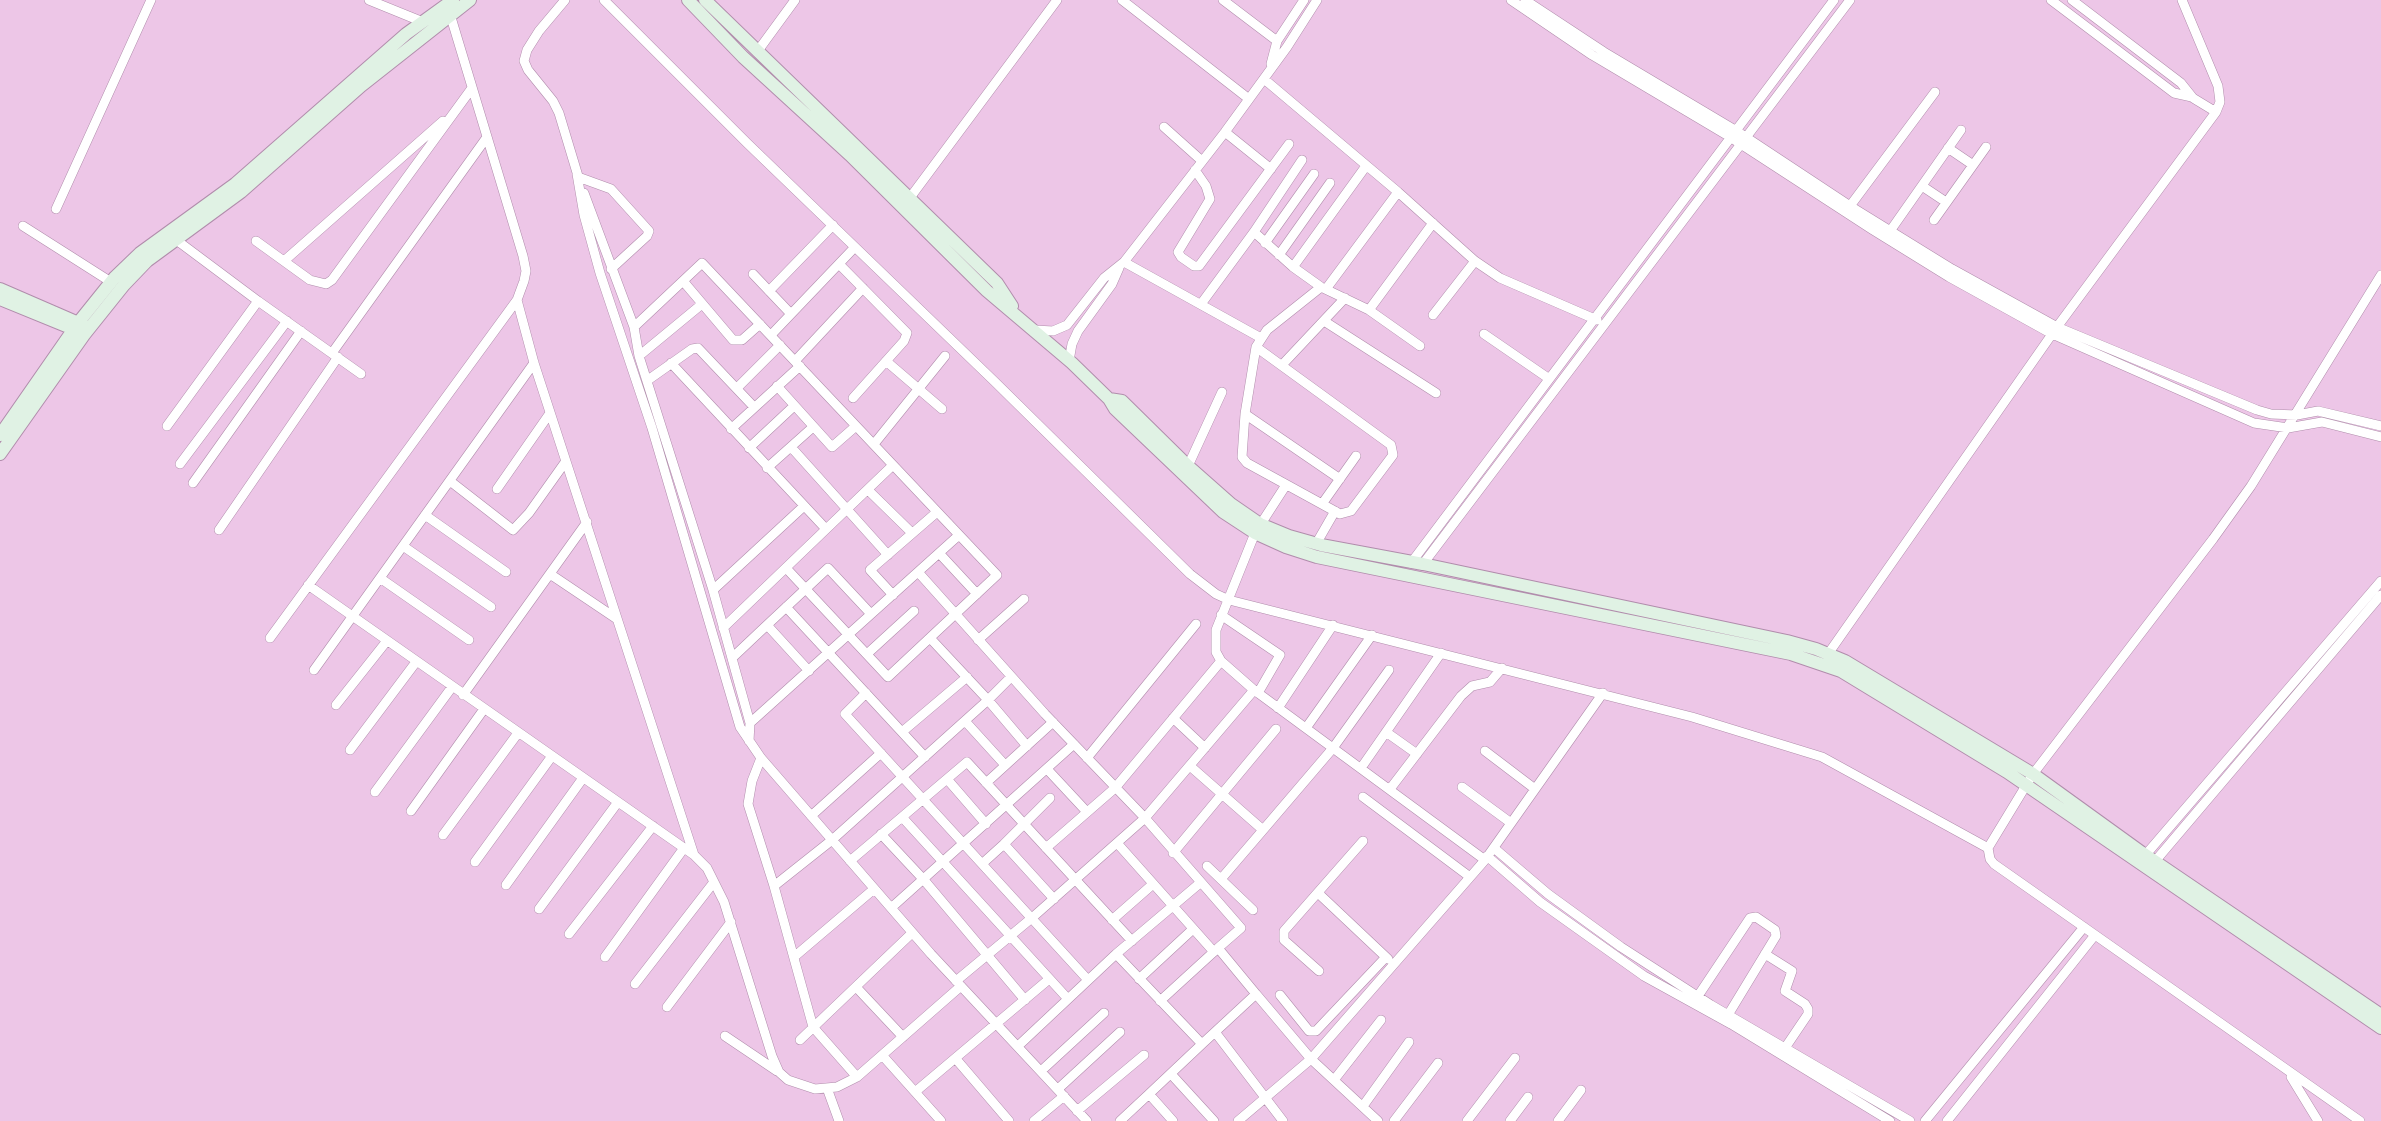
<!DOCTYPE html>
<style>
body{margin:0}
canvas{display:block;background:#edc6e7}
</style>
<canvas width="2381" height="1121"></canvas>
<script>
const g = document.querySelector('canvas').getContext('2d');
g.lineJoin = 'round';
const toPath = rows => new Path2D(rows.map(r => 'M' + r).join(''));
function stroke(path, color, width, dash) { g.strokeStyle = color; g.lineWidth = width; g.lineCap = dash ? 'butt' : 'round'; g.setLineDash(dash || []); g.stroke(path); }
const street = toPath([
 [369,0,423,22],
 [565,0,539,31,527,50,524,61,528,70,553,101,559,113,578,176],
 [604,0,747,143,994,381,1190,574,1216,594,1229,600,1692,717,1822,757,1988,848],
 [1122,0,1249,99],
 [1223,0,1277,41],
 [1511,0,1592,55,1730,137,1873,230,1949,277,2052,334,2254,423,2288,428,2322,422,2381,437],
 [1525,0,1604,52,1735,130,1850,206,1952,269,2057,327,2257,410,2271,414,2297,415,2318,411,2381,426],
 [2051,0,2174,93,2192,97],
 [2182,0,2218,86,2220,102,2216,112],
 [757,52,795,0],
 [1271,64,1277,41,1304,0],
 [1264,79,1398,192,1475,261,1500,278,1597,320],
 [1164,127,1202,161],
 [1225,132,1271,169],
 [1948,148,1973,165],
 [1195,170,1206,186,1210,199,1178,252,1181,257,1194,266,1199,266,1289,144],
 [577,174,584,215,600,273,652,428,740,727,761,758,931,954,1087,1121],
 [578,177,611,189,649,231,647,236,611,269],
 [1922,186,1946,202],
 [584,193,634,327,639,356,713,590,750,723,749,741],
 [909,199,1057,0],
 [1850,206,1935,92],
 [56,209,151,0],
 [1934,220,1986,147],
 [23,226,111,282],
 [1254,232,1293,267,1321,287,1369,310,1420,346],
 [1888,234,1961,130],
 [175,239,258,301,361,374],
 [256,241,310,280,326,284,332,280,472,88],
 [1265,243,1314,174],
 [1279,255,1330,183],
 [284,261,443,121],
 [1124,262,1261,338],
 [839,264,907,333,904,341,853,398],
 [1293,267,1366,166],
 [753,274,791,314],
 [683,281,733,340,742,340,760,324],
 [1326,289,1398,192],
 [769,291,833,225],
 [517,300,534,363,694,855],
 [1201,304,1254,232,1302,160],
 [1369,310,1433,223],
 [1433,315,1475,261],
 [1324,321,1436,393],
 [634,327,702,263,997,575,888,677,786,568],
 [1035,330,1053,331,1067,325,1104,278,1124,262,1225,132,1287,47,1317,0],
 [1484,334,1548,378],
 [771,335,855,247],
 [1256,347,1391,445,1393,455,1351,511,1340,514,1247,463,1242,457,1245,414,1256,347,1267,330,1321,287],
 [332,353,487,137],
 [639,356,702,304],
 [795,361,863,288],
 [886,361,942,409],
 [1069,361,1072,344,1078,331,1112,284,1119,268],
 [671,363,826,529],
 [1282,365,1345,298],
 [648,380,692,349,698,348,754,407],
 [777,386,832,447,856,426],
 [737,388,780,345],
 [1245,414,1340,479],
 [167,426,258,301],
 [731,429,800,366],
 [874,444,945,356],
 [791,447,888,555],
 [749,448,794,406],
 [180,464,287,321],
 [1188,466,1222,392],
 [767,468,813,427],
 [450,481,513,530,529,513,566,461],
 [193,483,301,331],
 [497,489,550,413],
 [868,490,912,533],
 [1322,504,1356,456],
 [425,515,506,572],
 [219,530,338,357],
 [1316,544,1335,511],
 [403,546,491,607],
 [939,553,977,594],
 [1411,563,1834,0],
 [1423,564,1850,0],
 [918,572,1045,714,1145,818,1241,928,1218,948,1256,994],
 [550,574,617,619],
 [380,578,469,640],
 [308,585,694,855,707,868,724,902,772,1056,779,1072,788,1080,815,1089,837,1087,857,1077,961,986],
 [713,590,804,506],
 [893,595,870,570,937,512],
 [786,607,925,757],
 [1221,615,1280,655,1258,693],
 [723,628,893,465],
 [270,638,517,300,524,281,526,271,523,256,450,14],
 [930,638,988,700,1011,677],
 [978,640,1024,599],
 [867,654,914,611],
 [1828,654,2057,327,2216,112,2193,98,2181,83,2072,0],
 [732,658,767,625],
 [314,670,534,363],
 [809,671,767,625,828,568,871,614],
 [1254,690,1221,661,1216,652,1216,630,1255,533,1286,485],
 [866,693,845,714,1088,980],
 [463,695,587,522],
 [336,705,386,642],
 [1278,708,1333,625],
 [1173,718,1205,748],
 [965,721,1005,765],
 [750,723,959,535],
 [1306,728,1372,635],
 [902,732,967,677],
 [1386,732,1417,754],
 [350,750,416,662],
 [1485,751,1535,789],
 [761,758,752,781,748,804,774,886,813,1027,857,1077],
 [1087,758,1196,624],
 [1190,766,1263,830,1221,879],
 [1361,768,1441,653],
 [1047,769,1087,812],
 [947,779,986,824],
 [986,783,1053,722],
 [1462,787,1511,823],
 [1390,789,1461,696,1472,686,1490,682,1502,668],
 [375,792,452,687],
 [1363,797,1470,877],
 [411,811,484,709],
 [811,816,881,753],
 [902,817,1068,999],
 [1263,830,1333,748,1389,670],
 [881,834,924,880,1025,1000],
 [443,835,518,733],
 [1117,843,1214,952],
 [1004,844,1050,798],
 [1046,848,1115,788,1221,661],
 [1494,848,1548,894,1621,947,1711,1005,1910,1121],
 [1173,853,1276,729],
 [1487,856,1540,902,1644,976,1731,1024,1890,1121],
 [2142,859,2381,581],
 [850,861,967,762,1132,941],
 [475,862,552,756],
 [983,863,1004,844,1054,899],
 [1207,866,1253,910],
 [2151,866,2381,595],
 [506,885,583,778],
 [774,886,832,840,988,700,1027,746],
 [1318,893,1388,959],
 [891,908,1074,744],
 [539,909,618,802],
 [1112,920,1153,884],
 [569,934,653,826],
 [1116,954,1200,883],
 [1765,954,1792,971,1785,991,1805,1004,1808,1009,1808,1014,1785,1048],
 [605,957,684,848],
 [794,957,874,889],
 [1319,971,1284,940,1284,931,1363,841],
 [1139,979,1193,929],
 [956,981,1033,917,1145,818,1254,690,1485,860],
 [635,984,714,882],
 [856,987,903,1037],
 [1280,995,1309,1031,1316,1031,1386,957],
 [1698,996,1750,918,1756,917,1775,930,1776,936,1728,1015],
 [1160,1001,1218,948],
 [667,1007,731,922],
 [1215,1032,1283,1121],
 [725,1036,777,1071],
 [800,1040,912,933],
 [1018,1046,1116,954,1202,1044,1256,994,1311,1059,1378,1121],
 [882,1055,941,1121],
 [956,1059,1009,1121],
 [1041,1071,1104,1013],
 [1171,1074,1214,1121],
 [2291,1077,2318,1121],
 [1334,1080,1381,1020],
 [827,1088,839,1121],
 [1058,1089,1120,1032],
 [915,1092,1048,980],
 [1149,1094,1202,1044],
 [1363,1106,1409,1042],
 [1077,1111,1144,1055],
 [1034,1121,1064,1096],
 [1120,1121,1149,1094,1173,1121],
 [1238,1121,1311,1059,1485,860,1603,693],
 [1394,1121,1438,1063],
 [1467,1121,1515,1058],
 [1510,1121,1528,1097],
 [1558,1121,1581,1090],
 [1925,1121,2084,927],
 [1947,1121,2095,935],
 [2360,1121,1994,864,1990,859,1988,848,2033,774,2213,539,2251,486,2381,275]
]);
const secondary = toPath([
 [688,0,743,57,850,155,987,291,1072,363,1109,399,1115,409,1223,512,1255,533,1286,547,1317,557,1791,654,1841,671,2007,772,2381,1028],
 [705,0,997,283,1012,306],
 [0,289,83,325],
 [0,299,71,328],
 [1109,399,1122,401,1188,466,1231,504,1260,524,1289,536,1321,545,1423,564,1787,641,1816,649,1845,661,2033,774,2141,852,2381,1015],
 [0,435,78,323,115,277,140,253,235,184,406,34,453,0],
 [0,454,84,335,124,285,147,261,241,192,361,86,470,0]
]);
stroke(street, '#b18dac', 10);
stroke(secondary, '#b18dac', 14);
stroke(street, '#fff', 9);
stroke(secondary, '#e0f2e4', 12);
</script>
